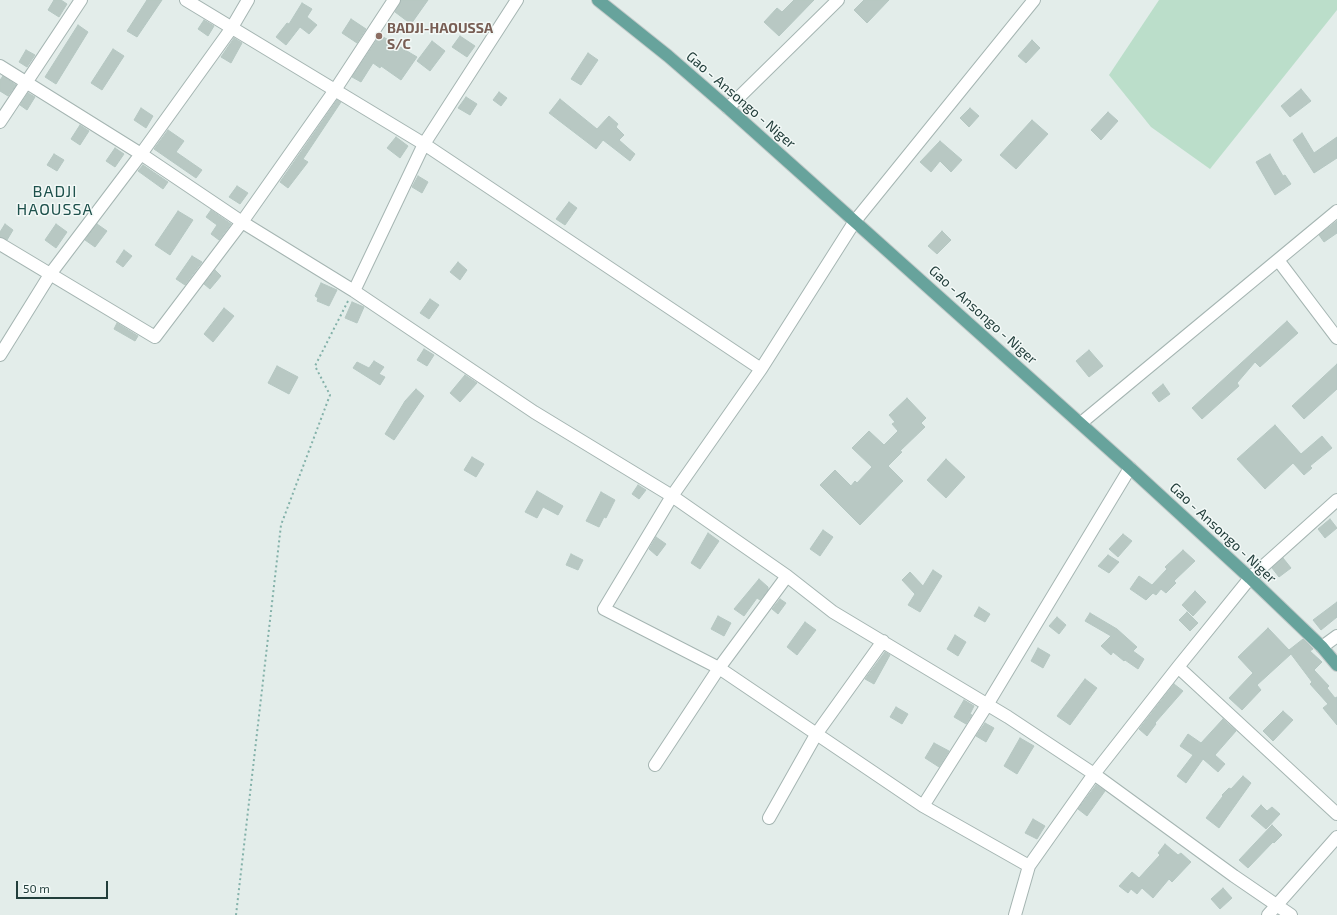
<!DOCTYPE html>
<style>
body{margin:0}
#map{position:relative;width:1337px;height:915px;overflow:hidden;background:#e3edea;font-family:"Exo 2",sans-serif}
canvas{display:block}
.scale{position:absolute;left:16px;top:881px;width:92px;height:18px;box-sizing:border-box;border:2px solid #223e3b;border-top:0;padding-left:5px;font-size:12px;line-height:14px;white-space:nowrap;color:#223e3b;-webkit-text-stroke:3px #f3f9f7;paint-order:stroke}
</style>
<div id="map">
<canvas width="1337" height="915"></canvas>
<div class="scale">50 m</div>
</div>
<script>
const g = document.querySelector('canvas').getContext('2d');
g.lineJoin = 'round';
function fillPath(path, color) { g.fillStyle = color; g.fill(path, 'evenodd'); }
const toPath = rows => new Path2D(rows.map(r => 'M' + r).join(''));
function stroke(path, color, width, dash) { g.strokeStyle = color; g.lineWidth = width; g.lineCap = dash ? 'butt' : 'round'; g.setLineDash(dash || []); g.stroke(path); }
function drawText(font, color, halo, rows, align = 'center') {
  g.font = font + ' "Exo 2",sans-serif'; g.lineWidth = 3; g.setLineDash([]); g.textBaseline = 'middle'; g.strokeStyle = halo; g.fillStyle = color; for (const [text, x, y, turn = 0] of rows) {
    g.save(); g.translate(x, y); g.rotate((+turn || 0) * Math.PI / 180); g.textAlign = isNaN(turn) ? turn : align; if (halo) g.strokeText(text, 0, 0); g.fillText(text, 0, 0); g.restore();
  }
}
fillPath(toPath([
 [1159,0,1337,0,1337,10,1210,169,1151,127,1109,75]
]), '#bbdeca');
const building = toPath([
 [54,0,61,0,67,4,59,17,48,10,54,0],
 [147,0,162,0,137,37,127,31,147,0],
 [401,0,428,0,411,24,395,12,401,0],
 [794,0,814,0,779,36,764,22,777,8,782,12,794,0],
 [864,0,889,0,867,23,854,10,864,0],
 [302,3,312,9,307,17,317,25,309,34,300,27,286,45,276,37,287,23,289,24,302,3],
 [351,19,366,29,357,43,342,33,351,19],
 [204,20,214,26,208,36,198,29,204,20],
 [78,25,88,32,56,84,45,77,78,25],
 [380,35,417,57,401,80,381,66,380,68,373,63,361,82,352,77,380,35],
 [460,36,475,46,467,57,452,47,460,36],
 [234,38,242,43,231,63,221,57,234,38],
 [1032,40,1040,48,1026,63,1018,56,1032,40],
 [432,41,445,51,430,71,417,61,432,41],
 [113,49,124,56,102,90,91,83,113,49],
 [26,50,35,55,27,67,19,62,26,50],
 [588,53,598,60,581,85,571,79,588,53],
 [3,76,16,85,8,96,0,91,0,80,3,76],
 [1301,89,1311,101,1290,117,1281,106,1301,89],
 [499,92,507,98,501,106,493,100,499,92],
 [28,93,35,97,27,110,20,105,28,93],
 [466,97,477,104,470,115,458,108,466,97],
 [560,99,597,129,609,116,618,124,616,127,624,135,619,140,635,154,630,161,603,140,596,149,549,113,560,99],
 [337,100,341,102,303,159,308,162,288,188,280,182,337,100],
 [141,108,153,116,146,128,134,120,141,108],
 [970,108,979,116,969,127,960,118,970,108],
 [1108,112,1118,121,1101,140,1091,130,1108,112],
 [1032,120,1048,134,1016,169,1000,155,1032,120],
 [80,125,89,131,80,145,71,139,80,125],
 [168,130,184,141,176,152,202,170,196,178,154,149,168,130],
 [1302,133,1314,153,1337,137,1337,158,1314,173,1293,140,1302,133],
 [396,137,408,146,400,158,387,148,396,137],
 [940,141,962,160,951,172,940,161,931,172,920,162,940,141],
 [115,148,124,154,115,167,106,161,115,148],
 [54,154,64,160,57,171,47,165,54,154],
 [1270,154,1283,176,1285,175,1291,184,1275,195,1256,162,1270,154],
 [143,165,168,182,163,189,138,171,143,165],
 [418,176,428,182,422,193,412,187,418,176],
 [237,186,248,193,240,204,229,197,237,186],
 [569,202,577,208,565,225,556,219,569,202],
 [211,210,231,224,219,240,211,234,217,225,206,217,211,210],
 [178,211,193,220,170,255,155,245,178,211],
 [1337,221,1337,233,1324,242,1319,235,1337,221],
 [5,224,13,230,7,240,0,237,0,232,5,224],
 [56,224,67,232,56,248,45,240,56,224],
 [97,224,107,231,95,247,85,240,97,224],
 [942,231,951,240,937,254,928,246,942,231],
 [124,250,132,256,123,267,116,262,124,250],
 [192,256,202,262,185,285,176,279,192,256],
 [458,262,467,270,460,280,450,272,458,262],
 [215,270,221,276,210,289,204,284,215,270],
 [321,283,337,290,329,306,317,301,318,298,315,296,321,283],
 [430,299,439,305,429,319,420,313,430,299],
 [352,302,364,307,357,323,345,318,352,302],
 [224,308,234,316,213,342,204,334,224,308],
 [1287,321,1298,333,1260,367,1255,362,1237,383,1239,386,1202,419,1192,408,1287,321],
 [117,323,138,336,135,341,114,329,117,323],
 [424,349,434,355,427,366,417,360,424,349],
 [1089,350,1103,366,1089,377,1076,361,1089,350],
 [374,361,384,367,379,374,385,377,380,385,353,368,357,362,369,368,374,361],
 [1337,364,1337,389,1304,419,1292,406,1337,364],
 [277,366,298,377,289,394,268,383,277,366],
 [465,375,477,383,460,402,450,393,465,375],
 [1163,384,1170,394,1159,402,1152,393,1163,384],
 [416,389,424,396,394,440,385,434,405,401,416,389],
 [907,398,926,418,921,423,925,427,900,451,902,452,888,466,903,481,860,525,820,485,835,470,851,486,855,481,857,483,872,467,852,448,869,431,884,445,898,431,892,424,895,422,889,415,907,398],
 [1275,425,1301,454,1322,436,1332,448,1310,466,1312,468,1304,475,1293,463,1265,489,1237,459,1275,425],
 [472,457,484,464,476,477,464,470,472,457],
 [946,459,965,477,946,498,927,480,946,459],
 [638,485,646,490,639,499,632,494,638,485],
 [537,491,563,506,558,515,543,507,537,518,525,512,537,491],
 [601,492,615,500,606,518,604,517,599,527,586,521,601,492],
 [1330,519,1337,528,1325,538,1318,529,1330,519],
 [823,530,833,537,820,556,810,549,823,530],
 [708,533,719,541,700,569,691,563,708,533],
 [1123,534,1132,541,1118,557,1109,549,1123,534],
 [656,537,666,544,657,556,649,549,656,537],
 [1183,550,1195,561,1174,581,1176,583,1166,593,1161,589,1156,595,1153,593,1146,600,1130,589,1139,576,1152,585,1167,569,1165,567,1183,550],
 [571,554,583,560,578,570,566,565,571,554],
 [1108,555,1119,562,1109,573,1098,566,1108,555],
 [1283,558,1291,568,1279,577,1272,568,1283,558],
 [933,570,942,576,920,612,908,605,915,594,902,580,910,572,923,586,933,570],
 [759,579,768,587,768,590,760,600,757,598,744,616,734,609,759,579],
 [1195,591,1206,602,1193,616,1182,605,1195,591],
 [780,599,786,603,778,614,772,609,780,599],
 [1337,602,1337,617,1321,630,1313,620,1337,602],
 [979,607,990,614,985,622,974,616,979,607],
 [1187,612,1198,623,1190,631,1179,620,1187,612],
 [1090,613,1117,629,1137,647,1133,651,1144,659,1138,669,1125,660,1124,661,1113,652,1111,655,1101,646,1111,636,1085,621,1090,613],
 [718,616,731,623,724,636,711,629,718,616],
 [1057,617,1066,625,1059,634,1049,626,1057,617],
 [805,622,816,630,797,655,787,647,805,622],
 [1268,628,1289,650,1303,639,1313,649,1310,651,1322,662,1314,670,1329,686,1327,688,1335,698,1337,697,1337,725,1323,708,1328,704,1310,684,1312,682,1291,654,1257,685,1261,690,1242,710,1229,698,1253,673,1238,657,1268,628],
 [955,635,966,642,958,656,947,649,955,635],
 [1038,648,1050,655,1043,668,1031,661,1038,648],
 [885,652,890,655,874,684,865,679,885,652],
 [1085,679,1097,688,1070,725,1057,716,1085,679],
 [1174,684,1183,691,1155,723,1156,724,1147,736,1139,729,1174,684],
 [964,700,974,706,970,714,972,715,966,724,954,717,964,700],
 [896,707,908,714,902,724,890,717,896,707],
 [1283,711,1293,720,1273,741,1263,731,1283,711],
 [1223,719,1236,731,1215,755,1225,764,1218,772,1203,759,1186,783,1177,776,1193,755,1180,746,1188,734,1201,743,1223,719],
 [985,723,994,728,986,742,976,736,985,723],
 [1020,738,1034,746,1017,774,1004,766,1020,738],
 [934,743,949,751,939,767,925,758,934,743],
 [1243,776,1251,783,1219,828,1206,818,1223,796,1222,795,1229,788,1231,789,1243,776],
 [1096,785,1105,791,1087,816,1078,809,1096,785],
 [1261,805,1267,811,1272,807,1280,814,1266,829,1251,816,1261,805],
 [1033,819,1045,826,1037,839,1025,833,1033,819],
 [1272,825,1282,835,1274,843,1273,842,1248,868,1239,860,1272,825],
 [1165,844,1178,855,1181,853,1191,862,1172,882,1169,879,1153,898,1142,888,1137,894,1131,889,1128,893,1119,886,1132,872,1139,878,1160,855,1158,853,1165,844],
 [1223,888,1232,898,1220,909,1211,899,1223,888]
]);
fillPath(building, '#b8c8c3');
stroke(building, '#b5c7c2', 1);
const minor = toPath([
 [186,0,424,144,761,369],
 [0,66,141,154,242,222,354,291,534,412,672,496,787,576,833,612,1008,717,1094,774,1234,876,1291,915],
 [728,108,838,0],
 [0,122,81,0],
 [0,244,155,337,242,222,335,90,394,0],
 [1278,260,1337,338],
 [354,291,424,144,517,0],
 [0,355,51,273,141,154,231,29,248,0],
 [1081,423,1337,211],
 [1322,647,1337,636],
 [1178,667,1337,814],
 [655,765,719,668,787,576],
 [923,806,987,705,1130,468],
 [769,818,817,733,883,641],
 [1029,866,923,806,719,668,604,609,672,496,761,369,855,221,1034,0],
 [1015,915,1029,866,1094,774,1178,667,1250,578,1337,500],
 [1268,915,1337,837]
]);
const primary = toPath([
 [598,0,668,56,728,108,1130,468,1250,578,1322,647,1337,665]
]);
stroke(minor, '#a5b5b2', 14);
stroke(primary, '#c1c9c8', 14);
stroke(toPath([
 [236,915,281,525,330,395,315,366,348,301]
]), '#83b1a9', 2, [2, 3]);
stroke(minor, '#fff', 12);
stroke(primary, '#67a39c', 12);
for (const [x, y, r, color] of [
 [379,36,4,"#8d6e63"]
]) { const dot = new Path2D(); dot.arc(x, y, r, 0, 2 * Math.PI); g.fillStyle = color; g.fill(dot); stroke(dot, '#f3f9f7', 1.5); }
drawText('bold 14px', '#785e54', '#f3f9f7', [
 ["BADJI-HAOUSSA",387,28],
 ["S/C",387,44]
], 'left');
drawText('14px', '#223e3b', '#f3f9f7', [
 ["Gao - Ansongo - Niger",741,100,41],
 ["Gao - Ansongo - Niger",983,315,42],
 ["Gao - Ansongo - Niger",1223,533,43]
]);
g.letterSpacing = '1px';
drawText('16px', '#1e514c', '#f3f9f7', [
 ["BADJI",55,192],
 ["HAOUSSA",55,210]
]);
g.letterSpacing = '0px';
</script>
